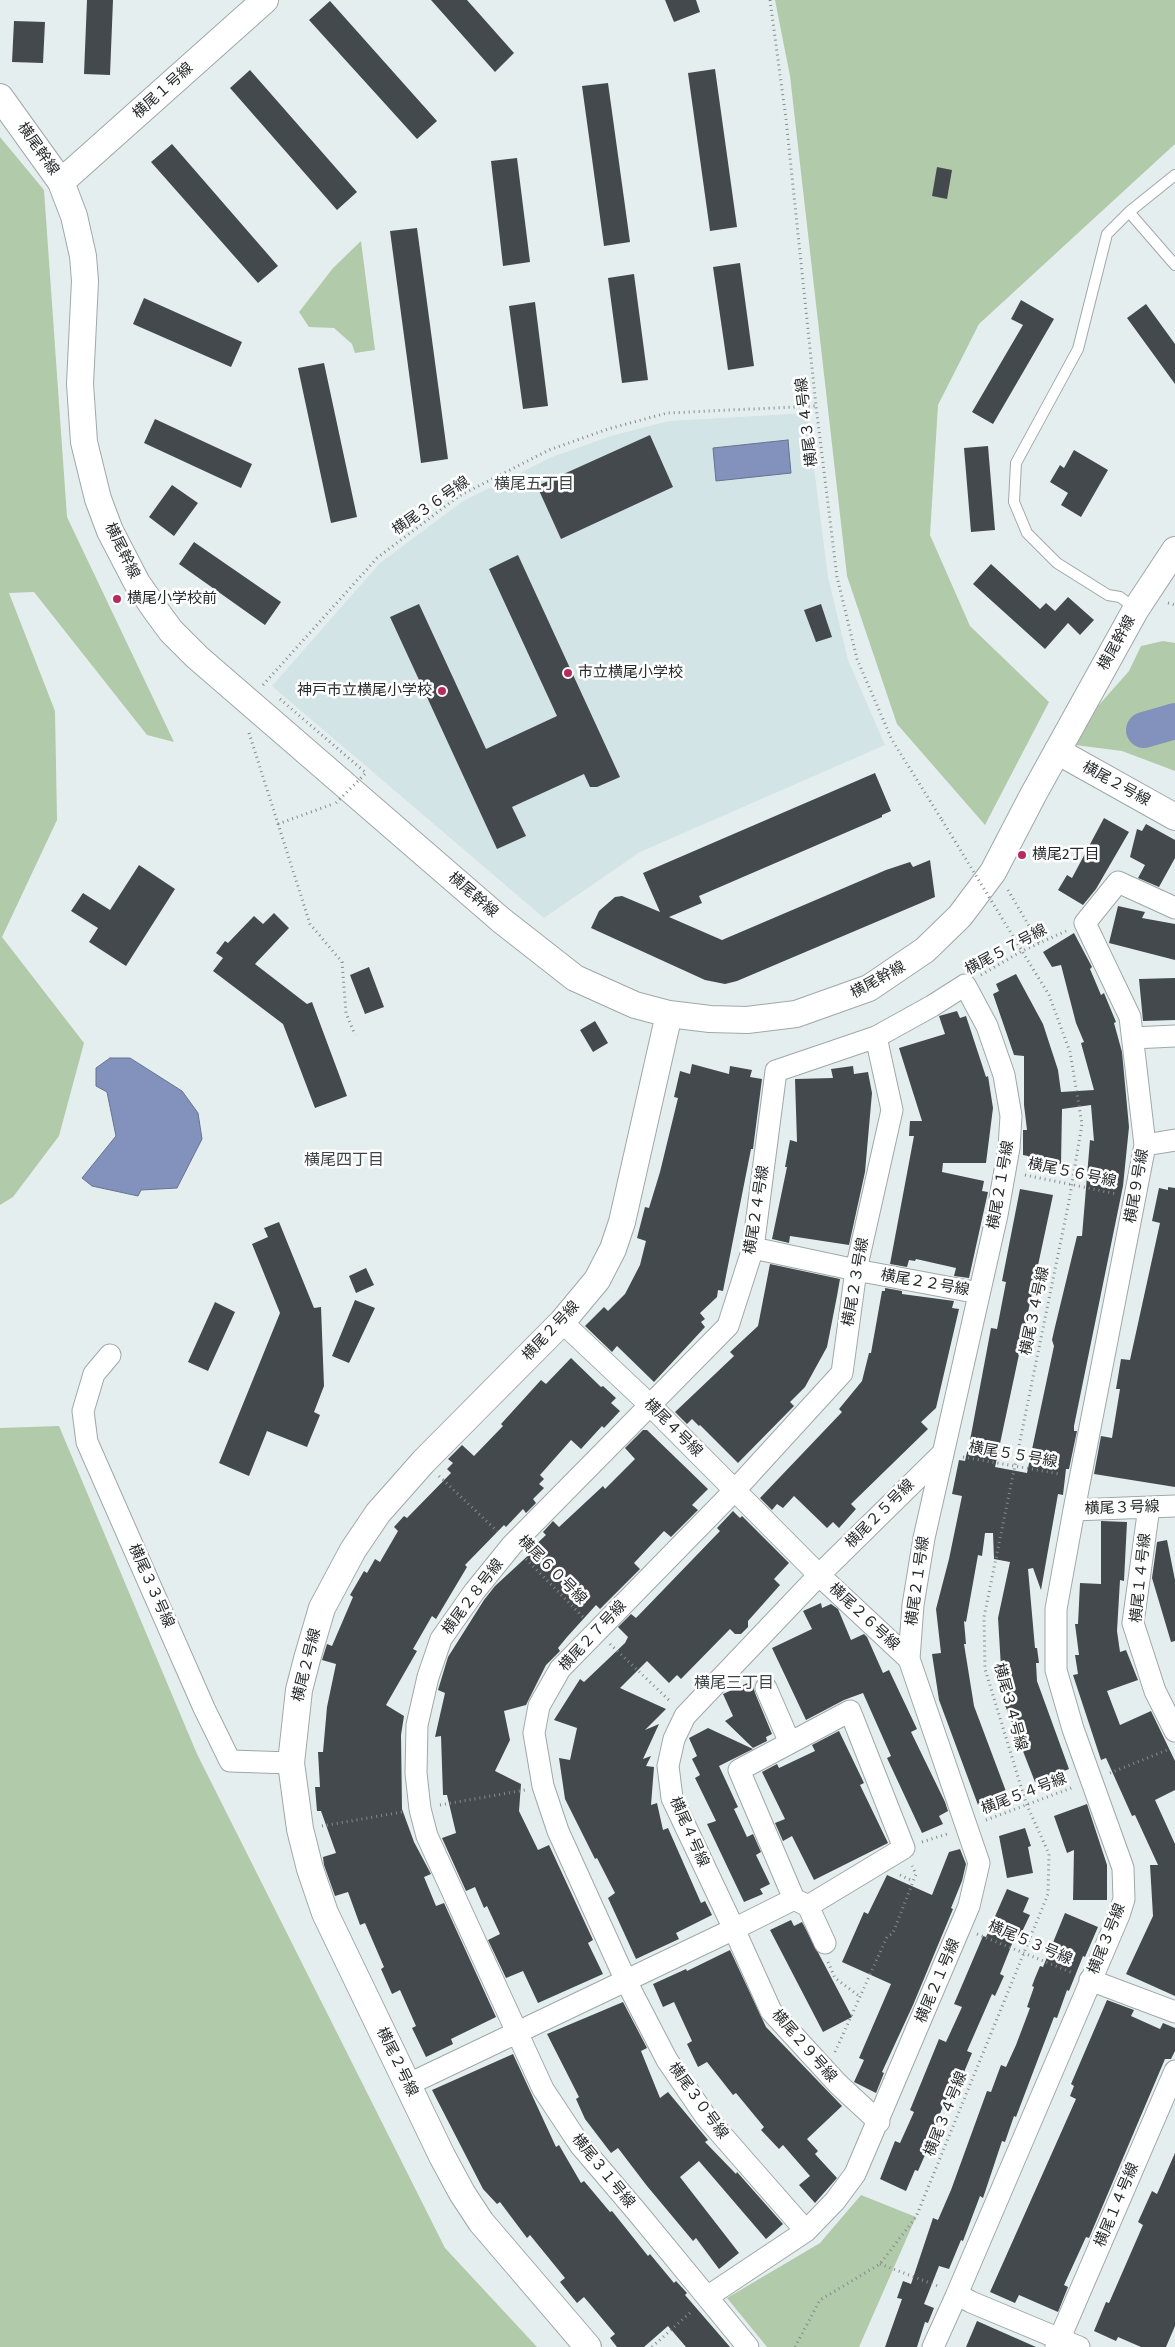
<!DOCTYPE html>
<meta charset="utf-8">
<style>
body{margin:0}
canvas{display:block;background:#e5eeef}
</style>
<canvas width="1175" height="2347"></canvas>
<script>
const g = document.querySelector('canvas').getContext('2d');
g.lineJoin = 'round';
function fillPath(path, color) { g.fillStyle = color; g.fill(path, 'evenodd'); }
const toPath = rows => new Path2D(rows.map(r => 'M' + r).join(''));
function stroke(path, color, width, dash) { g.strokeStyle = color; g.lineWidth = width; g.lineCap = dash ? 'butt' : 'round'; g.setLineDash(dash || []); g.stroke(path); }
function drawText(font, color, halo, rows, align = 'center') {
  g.font = font + ' "Fira Sans","Noto Sans JP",sans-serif'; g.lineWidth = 5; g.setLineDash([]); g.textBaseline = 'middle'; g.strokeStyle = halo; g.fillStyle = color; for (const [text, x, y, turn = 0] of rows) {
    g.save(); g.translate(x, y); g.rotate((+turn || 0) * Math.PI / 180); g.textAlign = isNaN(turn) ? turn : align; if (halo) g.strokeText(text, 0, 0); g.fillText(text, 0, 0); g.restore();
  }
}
fillPath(toPath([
 [807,413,828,577,848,660,885,745,640,852,544,918,272,686,380,563,463,501,552,457,611,436,669,421]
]), '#d2e4e6');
fillPath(toPath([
 [775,0,1175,0,1175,144,979,324,938,405,930,535,970,626,1049,702,985,825,897,724,847,576,790,76],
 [0,137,44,190,67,517,174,742,147,735,34,592,9,593,55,711,57,820,2,937,84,1043,59,1136,13,1197,0,1205],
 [361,241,375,350,355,353,352,344,334,328,309,327,299,312,333,268],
 [1163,641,1175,643,1175,771,1122,751,1075,745,1098,706,1129,671,1141,646],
 [59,1426,197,1754,445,2248,537,2347,0,2347,0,1428],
 [861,2195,916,2217,859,2347,767,2347,727,2298,820,2243]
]), '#b1caaa');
const water = toPath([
 [788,440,791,473,716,481,713,448,788,440],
 [110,1058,130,1058,182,1091,198,1113,202,1139,177,1188,141,1190,138,1196,92,1186,82,1178,116,1136,107,1092,96,1086,96,1068,110,1058]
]);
fillPath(water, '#8292bd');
stroke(water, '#677391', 1);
stroke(toPath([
 [1144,730,1175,721]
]), '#8292bd', 36);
fillPath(toPath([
 [87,0,113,0,110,75,84,74],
 [431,0,467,0,514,53,495,72],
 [665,0,696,0,700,12,674,22],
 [330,1,437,121,417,139,309,20],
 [14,21,45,22,43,63,12,62],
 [715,69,737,227,710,231,688,73],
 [250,70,357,192,337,210,230,88],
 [608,83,630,242,604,246,582,86],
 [172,144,278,266,258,283,151,162],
 [517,158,530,262,503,266,491,161],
 [937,167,952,170,947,199,932,196],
 [417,228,448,459,421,463,390,231],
 [740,263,754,366,728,370,713,267],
 [634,274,648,380,622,383,608,278],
 [144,298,242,342,231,367,133,324],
 [1021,300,1054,319,993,424,972,412,1023,325,1011,319],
 [535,302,548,406,523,409,509,306],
 [1146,304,1175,344,1175,384,1127,318],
 [324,363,357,517,331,523,298,368],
 [155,419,252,464,241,488,144,443],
 [650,435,673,487,561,539,537,486],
 [988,446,995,530,971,532,964,448],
 [1074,450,1108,470,1081,517,1061,505,1068,493,1050,482,1060,465,1064,468],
 [172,485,198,503,174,536,149,517],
 [194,542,281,602,265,625,179,564],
 [518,555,620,777,597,787,590,787,584,774,512,807,526,836,497,849,390,617,419,604,486,749,557,716,489,569],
 [991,564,1040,609,1046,603,1055,611,1068,597,1094,620,1080,635,1068,623,1045,649,973,584],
 [821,604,832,637,816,642,804,610],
 [875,773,891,811,882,815,882,817,699,896,702,903,669,917,722,940,886,870,910,862,913,867,930,860,935,897,737,981,725,984,705,980,591,928,599,911,615,897,622,896,660,912,643,873],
 [1104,818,1129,832,1096,889,1083,905,1058,890,1067,875,1072,878],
 [1146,824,1175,840,1175,858,1159,887,1138,878,1145,865,1130,857,1137,829,1142,831],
 [139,865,175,889,126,966,89,942,98,928,71,911,83,893,110,910],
 [1118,906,1145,912,1142,918,1175,924,1175,960,1109,943],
 [274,913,289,928,255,964,307,1004,312,1002,347,1096,315,1108,283,1024,213,971,223,958,216,953,225,941,228,943,254,916,263,924],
 [1074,933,1092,967,1090,969,1101,995,1104,993,1116,1022,1114,1023,1122,1052,1129,1127,1123,1186,1074,1426,1074,1431,1077,1431,1069,1469,1066,1469,1063,1495,1058,1494,1041,1590,1033,1568,1028,1569,1035,1648,1037,1648,1039,1663,1036,1663,1037,1681,1069,1769,1035,1782,1003,1700,998,1618,1010,1562,994,1559,993,1533,985,1533,982,1556,978,1555,966,1622,964,1621,966,1644,964,1644,974,1706,1007,1794,978,1805,939,1700,932,1654,941,1653,936,1609,949,1559,962,1496,952,1494,959,1460,965,1461,971,1435,991,1328,997,1329,1006,1282,1002,1281,1020,1189,1053,1195,995,1467,1027,1473,1054,1346,1052,1340,1054,1331,1077,1236,1082,1236,1090,1140,1094,1141,1091,1105,1062,1109,1061,1164,1028,1164,1028,1156,1023,1155,1023,1130,1027,1130,1024,1105,1024,1056,1014,1055,993,994,999,991,996,984,1016,974,1043,1024,1058,1070,1061,1092,1094,1090,1081,1043,1084,1042,1076,1023,1061,965,1052,967,1043,952],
 [369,967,384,1007,365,1014,350,975],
 [1175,978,1175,1020,1143,1021,1139,979],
 [957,1011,960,1018,966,1016,986,1077,988,1076,993,1108,986,1163,943,1163,942,1172,984,1181,982,1191,988,1192,969,1278,954,1276,956,1268,916,1259,915,1261,909,1260,907,1267,890,1264,914,1136,909,1136,910,1121,922,1121,899,1048,945,1034,939,1016],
 [595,1021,608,1043,593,1052,580,1030],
 [692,1064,729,1074,730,1066,752,1070,750,1077,762,1079,753,1149,751,1149,723,1291,718,1290,717,1297,700,1313,705,1319,701,1322,705,1327,654,1382,617,1346,612,1352,585,1326,604,1307,608,1311,625,1294,640,1265,646,1241,637,1238,645,1207,649,1208,660,1172,678,1098,674,1097,680,1071,690,1074],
 [853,1066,854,1074,868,1072,872,1093,865,1172,849,1245,790,1236,789,1243,772,1239,787,1167,785,1167,790,1140,797,1142,795,1079,833,1078,831,1069],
 [1168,1187,1175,1188,1175,1487,1094,1474,1101,1436,1112,1438,1120,1389,1116,1389,1121,1359,1130,1360,1160,1223,1152,1221,1159,1188,1168,1190],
 [279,1222,314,1308,321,1307,324,1386,314,1412,320,1415,307,1447,267,1431,249,1476,219,1463,280,1313,252,1244,268,1237,264,1228],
 [770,1264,840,1279,837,1296,827,1347,805,1387,790,1402,794,1406,738,1463,700,1425,699,1426,692,1419,687,1424,675,1412,734,1356,730,1352,758,1326],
 [366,1268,374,1285,356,1293,349,1276],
 [885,1288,902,1291,902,1294,954,1301,952,1308,959,1309,936,1408,921,1422,928,1429,851,1504,856,1509,839,1528,833,1522,827,1528,794,1496,783,1508,777,1504,772,1510,760,1498,842,1412,839,1409,862,1381,869,1353,871,1353,882,1291,885,1291],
 [355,1300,375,1308,349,1363,332,1356],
 [215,1302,235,1312,208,1371,188,1362],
 [571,1358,601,1387,603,1386,616,1398,611,1403,620,1411,604,1428,602,1426,581,1449,571,1440,540,1475,544,1479,539,1484,544,1488,533,1499,536,1503,526,1513,523,1509,506,1527,504,1525,465,1565,467,1567,436,1619,432,1616,413,1649,417,1651,386,1705,404,1716,401,1735,402,1809,414,1842,431,1874,424,1877,436,1906,444,1903,496,2017,451,2039,453,2044,426,2057,412,2028,416,2026,400,1990,392,1994,381,1969,384,1967,365,1923,360,1925,348,1892,335,1896,324,1865,323,1857,336,1853,321,1811,317,1811,315,1787,320,1787,318,1752,323,1752,327,1707,336,1664,322,1660,327,1644,332,1646,353,1597,350,1595,364,1571,367,1573,375,1559,380,1562,398,1531,394,1527,404,1516,407,1518,451,1473,447,1469,453,1463,448,1459,462,1445,474,1456,503,1426,501,1424,541,1380,546,1384],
 [643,1430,647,1430,708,1489,692,1505,698,1510,671,1537,664,1531,634,1563,640,1569,600,1609,596,1605,567,1637,558,1648,560,1651,546,1665,526,1705,504,1711,510,1740,495,1771,521,1784,519,1811,538,1850,549,1845,593,1940,588,1943,603,1974,538,2003,523,1971,506,1978,488,1940,500,1934,487,1906,484,1908,475,1887,466,1891,442,1838,456,1833,447,1795,443,1795,441,1736,435,1737,445,1693,438,1690,448,1657,484,1600,495,1586,533,1551,531,1549,546,1535,543,1532,553,1521,559,1527,603,1486,605,1489,635,1459,625,1448],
 [733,1511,740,1518,742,1516,789,1563,774,1579,780,1585,748,1621,748,1627,741,1634,735,1634,730,1629,681,1679,677,1675,669,1683,647,1661,620,1688,666,1709,645,1730,659,1724,643,1759,651,1756,646,1766,654,1767,651,1805,657,1803,663,1830,668,1828,701,1903,705,1901,712,1915,676,1933,679,1939,636,1959,608,1898,615,1893,597,1858,595,1859,565,1799,559,1758,570,1760,577,1728,554,1720,580,1679,584,1682,625,1643,628,1637,618,1627,631,1614,636,1618,720,1531,717,1528],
 [1101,1521,1127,1522,1124,1581,1120,1580,1117,1631,1120,1652,1126,1650,1138,1680,1107,1691,1120,1725,1151,1711,1175,1761,1175,1790,1155,1800,1175,1844,1175,1996,1126,1974,1153,1916,1150,1865,1158,1865,1135,1815,1132,1816,1106,1758,1101,1760,1073,1675,1078,1674,1075,1655,1079,1655,1075,1624,1078,1624,1080,1583,1101,1584],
 [1167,1540,1175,1580,1175,1641,1171,1642,1152,1578,1157,1542],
 [821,1603,822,1608,831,1604,838,1609,851,1640,864,1634,867,1637,883,1673,889,1670,917,1729,911,1732,945,1802,948,1811,939,1816,943,1824,922,1833,887,1758,891,1756,863,1693,844,1700,806,1720,772,1648,812,1629,803,1611],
 [752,1681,755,1693,772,1734,766,1737,767,1741,753,1748,725,1721,733,1716,723,1694],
 [708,1728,753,1749,719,1766,738,1807,734,1809,747,1837,753,1834,761,1852,756,1855,770,1884,760,1889,763,1894,744,1902,707,1824,716,1821,695,1778,700,1775,692,1759,697,1756,689,1738],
 [839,1731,864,1783,860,1785,888,1843,814,1880,792,1836,783,1841,775,1823,785,1819,762,1772,777,1764,779,1768,815,1751,812,1745],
 [1087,1804,1107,1865,1107,1900,1073,1900,1074,1850,1067,1853,1054,1816],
 [1025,1828,1031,1846,1028,1847,1033,1873,1007,1878,999,1836],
 [960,1849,966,1864,962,1881,951,1908,953,1909,913,2005,882,2072,884,2073,876,2093,854,2082,864,2060,859,2058,891,1984,842,1962,864,1912,868,1914,887,1875,932,1895,949,1852],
 [1007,1889,1029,1898,1023,1912,1030,1915,1020,1936,1016,1934,1000,1974,1004,1976,995,1996,992,1994,967,2051,972,2053,962,2077,957,2074,923,2153,925,2155,918,2171,915,2170,906,2191,880,2179,895,2141,900,2143,914,2112,910,2110,939,2039,946,2042,962,2007,954,2004,983,1936,986,1937],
 [1065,1913,1098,1927,1085,1957,1083,1956,1069,1991,1067,1990,1057,2018,1054,2017,1016,2117,1014,2116,1005,2142,1002,2141,983,2198,980,2196,963,2241,961,2240,949,2269,939,2266,924,2304,934,2308,928,2323,925,2322,917,2347,885,2347,902,2299,897,2298,903,2281,911,2284,933,2218,938,2220,951,2190,987,2091,991,2092,1001,2065,1006,2067,1016,2045,1030,2008,1027,2007,1034,1987,1032,1986,1035,1978,1040,1966,1043,1967],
 [791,1920,794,1926,802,1922,852,2017,823,2032,770,1930],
 [730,1950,766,2027,842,2106,807,2139,818,2151,815,2154,837,2178,815,2203,799,2185,810,2176,783,2145,779,2149,761,2130,764,2127,736,2093,733,2095,707,2062,698,2067,687,2044,692,2041,674,2002,663,2007,653,1984,686,1969,687,1971],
 [1107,2000,1134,2010,1131,2016,1160,2029,1163,2023,1175,2028,1175,2051,1171,2059,1165,2059,1089,2238,1086,2237,1064,2285,1068,2287,1058,2312,1019,2295,1015,2303,990,2292,1076,2099,1070,2096,1074,2086,1071,2084],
 [623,2002,647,2048,641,2051,660,2098,668,2092,708,2140,705,2142,736,2174,737,2172,783,2224,766,2239,699,2161,680,2177,739,2253,719,2269,696,2238,693,2241,647,2186,618,2148,611,2153,585,2119,576,2099,579,2097,547,2034],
 [513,2054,556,2147,559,2145,581,2183,584,2181,610,2212,612,2211,648,2256,650,2254,674,2283,676,2281,687,2293,685,2295,730,2347,686,2347,668,2326,644,2347,617,2347,610,2338,615,2334,584,2297,577,2303,560,2282,565,2278,530,2235,527,2238,500,2202,497,2204,483,2189,432,2090],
 [1175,2153,1175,2326,1166,2347,1141,2347,1118,2337,1116,2341,1094,2331,1106,2302,1109,2303,1143,2225,1138,2222,1152,2191,1157,2194],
 [977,2321,1036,2347,966,2347]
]), '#44494d');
const service = toPath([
 [1129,212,1175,265],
 [1136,609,1120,597,1108,595,1057,563,1027,533,1014,502,1016,463,1078,349,1107,234,1129,212,1175,175]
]);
const minor = toPath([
 [1133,1038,1175,1036],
 [1145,1145,1175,1140],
 [753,1248,856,1270,979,1293],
 [110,1355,94,1374,83,1411,87,1442,204,1708,230,1761,291,1763],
 [1149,1507,1133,1623,1155,1691,1175,1731],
 [1074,1510,1145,1145,1130,1017,1085,923,1118,882,1175,908],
 [909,1659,819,1575,943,1453],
 [766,1688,790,1743],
 [794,1899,734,1929,771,2011,838,2084,879,2122],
 [808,1906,904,1848,850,1711,739,1770,794,1899,808,1906,825,1943],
 [1090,1980,1175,2012],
 [407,2085,734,1929,672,1798,668,1766,674,1739,685,1716,819,1575,651,1406,562,1322],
 [806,2231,706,2117,667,2060,626,1981,558,1831,543,1786,534,1733,539,1706,560,1669,735,1490,842,1373,856,1270,892,1110,876,1037],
 [707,2297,806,2231,835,2201,855,2174,969,1906,979,1863,909,1659,913,1605,924,1538,997,1215,1009,1148,1011,1116,1004,1075,987,1026,965,985,932,1006,876,1037,776,1071,753,1248,728,1326,512,1545,474,1592,441,1639,428,1677,417,1725,416,1773,420,1809,427,1836,543,2089,580,2145,637,2212,707,2297,748,2347],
 [933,2347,957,2294],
 [1056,2347,1175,2071],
 [1079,2347,971,2302,957,2294,1119,1915,1124,1899,1123,1868,1073,1729,1056,1670,1056,1609,1074,1510,1175,1506]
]);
const tertiary = toPath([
 [0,97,61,182,74,216,83,256,85,281,80,384,84,442,98,499,110,531,137,583,157,612,171,631,197,657,501,920,575,978,635,1005,669,1014,710,1019,747,1020,796,1014,869,988,925,950,960,916,993,872,1033,795,1136,609,1175,550],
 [61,182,265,0],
 [1057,751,1175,817],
 [588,2347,481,2222,462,2193,442,2156,325,1913,310,1869,300,1829,291,1763,299,1690,307,1659,322,1608,353,1550,378,1513,424,1461,562,1322,597,1280,613,1249,622,1222,669,1014]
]);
stroke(service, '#9fa8a9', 12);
stroke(minor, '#9fa8a9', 23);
stroke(tertiary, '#9fa8a9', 28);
stroke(toPath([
 [770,0,786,119,816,406,837,577,857,659,892,740,942,820],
 [1168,603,1175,605],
 [263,685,377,558,459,496,549,450,608,429,667,413,816,406],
 [249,733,310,924,342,962,346,1013,355,1035],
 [278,824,333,804],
 [1008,890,1039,943],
 [981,975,1022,951,1066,931],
 [1025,1175,1117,1194],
 [963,1457,1060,1474],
 [439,1476,498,1532],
 [526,1559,583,1617],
 [610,1644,671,1702],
 [1110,1773,1167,1750],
 [440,1805,525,1790],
 [986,1820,1074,1787],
 [322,1826,402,1812],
 [922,1842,947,1834],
 [900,1875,913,1881],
 [977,1934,1073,1973],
 [828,1962,835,1978,859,1996],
 [835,2052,887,1937,893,1933,916,1874,912,1866],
 [880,2264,938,2286],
 [652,2347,692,2311],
 [795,2347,820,2300,880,2264,916,2217,1048,1894,1049,1854,1026,1803,985,1669,984,1617,1069,1201,1082,1124,1070,1052,1049,995,1022,951]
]), '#848b8b', 3, [1, 4]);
stroke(service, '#fff', 10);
stroke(minor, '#fff', 21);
stroke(tertiary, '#fff', 26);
stroke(toPath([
 [280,699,366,773,336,803],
 [942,820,1022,951]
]), '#848b8b', 3, [1, 4]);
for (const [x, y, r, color] of [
 [117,599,5,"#b72a5d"],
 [568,673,5,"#b72a5d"],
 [442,691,5,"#b72a5d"],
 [1022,855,5,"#b72a5d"]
]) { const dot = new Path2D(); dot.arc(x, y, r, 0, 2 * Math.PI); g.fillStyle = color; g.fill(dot); stroke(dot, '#fff', 2); }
drawText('15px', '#272b2b', '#fff', [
 ["横尾１号線",163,91,-42],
 ["横尾幹線",38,149,55],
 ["横尾３４号線",807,422,-97],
 ["横尾３６号線",431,506,-35],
 ["横尾幹線",122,551,64],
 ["横尾幹線",1117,643,-61],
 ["横尾２号線",1116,784,29],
 ["横尾幹線",473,895,41],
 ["横尾５７号線",1006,950,-28],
 ["横尾幹線",878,980,-29],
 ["横尾５６号線",1072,1173,12],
 ["横尾２１号線",1001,1185,-80],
 ["横尾９号線",1137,1186,-80],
 ["横尾２４号線",757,1210,-81],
 ["横尾２３号線",856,1282,-80],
 ["横尾２２号線",925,1283,10],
 ["横尾３４号線",1035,1311,-78],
 ["横尾２号線",551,1331,-47],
 ["横尾４号線",673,1428,45],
 ["横尾５５号線",1013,1455,10],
 ["横尾３号線",1122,1508,-2],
 ["横尾２５号線",880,1514,-45],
 ["横尾６０号線",552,1570,45],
 ["横尾１４号線",1141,1578,-84],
 ["横尾２１号線",918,1581,-82],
 ["横尾３３号線",151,1586,66],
 ["横尾２８号線",473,1597,-53],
 ["横尾２６号線",864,1617,43],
 ["横尾２７号線",593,1636,-47],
 ["横尾２号線",307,1665,-76],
 ["横尾３４号線",1010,1707,75],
 ["横尾５４号線",1024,1794,-21],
 ["横尾４号線",689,1832,66],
 ["横尾３号線",1107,1939,-68],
 ["横尾５３号線",1030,1943,23],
 ["横尾２１号線",938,1981,-67],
 ["横尾２９号線",804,2046,49],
 ["横尾２号線",397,2062,64],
 ["横尾３０号線",698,2101,54],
 ["横尾３４号線",946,2114,-68],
 ["横尾３１号線",603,2171,51],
 ["横尾１４号線",1117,2205,-67]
]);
drawText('15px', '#272b2b', '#fff', [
 ["横尾小学校前",127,599],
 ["市立横尾小学校",578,673],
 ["神戸市立横尾小学校",432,691,"right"],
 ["横尾2丁目",1032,855]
], 'left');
drawText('16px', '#3c4445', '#fff', [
 ["横尾五丁目",534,485],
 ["横尾四丁目",344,1161],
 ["横尾三丁目",734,1684]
]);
</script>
